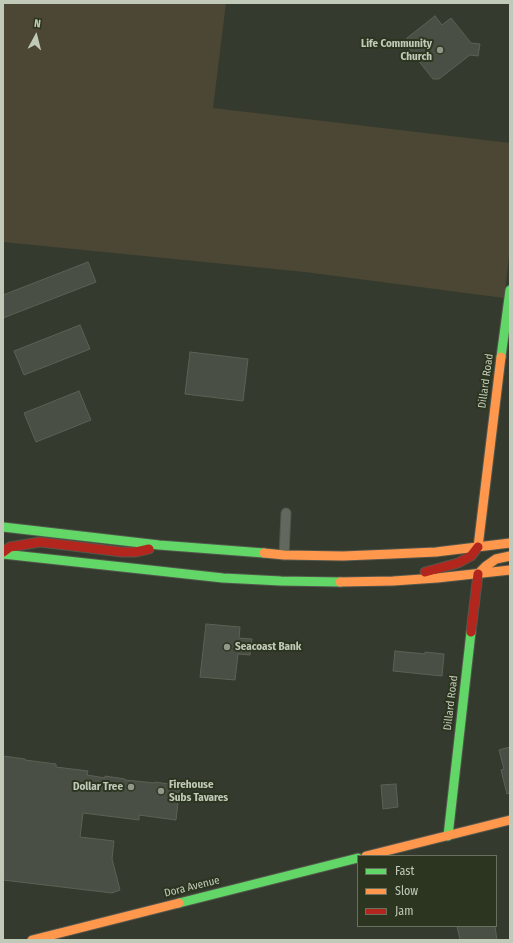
<!DOCTYPE html>
<style>
body{margin:0}
#map{position:relative;width:513px;height:943px;overflow:hidden;background:#343a2d;font-family:"Fira Sans Condensed",sans-serif}
canvas{display:block}
.frame{position:absolute;inset:0;border:4px solid #c1cab8;pointer-events:none}
.legend{position:absolute;left:357px;top:855px;width:140px;height:72px;box-sizing:border-box;background:#2c3520;border:1px solid #68715d;margin:0;padding:5px 7px;list-style:none;font-size:12px;color:#c1cab8}
.legend li{display:flex;align-items:center;gap:8px;height:20px}
.legend b{width:20px;border:1px solid #68715d}
.north{position:absolute;left:16px;top:16px;width:40px;height:40px;-webkit-text-stroke:3px #2c3520;paint-order:stroke;rotate:7deg;font-size:11px;font-weight:700;line-height:16px;text-align:center;color:#c1cab8}
.north::after{content:'';display:block;margin:auto;width:14px;height:18px;background:#c1cab8;clip-path:polygon(50% 0,100% 100%,50% 72%,0 100%)}
</style>
<div id="map">
<canvas width="513" height="943"></canvas>
<div class="frame"></div>
<ul class="legend">
<li><b style="height:5px;background:#63d668"></b>Fast</li>
<li><b style="height:5px;background:#ff974d"></b>Slow</li>
<li><b style="height:5px;background:#b3261e"></b>Jam</li>
</ul>
<div class="north">N</div>
</div>
<script>
const g = document.querySelector('canvas').getContext('2d');
g.lineJoin = 'round';
function fillPath(path, color) { g.fillStyle = color; g.fill(path, 'evenodd'); }
const toPath = rows => new Path2D(rows.map(r => 'M' + r).join(''));
function stroke(path, color, width, dash) { g.strokeStyle = color; g.lineWidth = width; g.lineCap = dash ? 'butt' : 'round'; g.setLineDash(dash || []); g.stroke(path); }
function drawText(font, color, halo, rows, align = 'center') {
  g.font = font + ' "Fira Sans Condensed",sans-serif'; g.lineWidth = 4; g.setLineDash([]); g.textBaseline = 'middle'; g.strokeStyle = halo; g.fillStyle = color; for (const [text, x, y, turn = 0] of rows) {
    g.save(); g.translate(x, y); g.rotate((+turn || 0) * Math.PI / 180); g.textAlign = isNaN(turn) ? turn : align; if (halo) g.strokeText(text, 0, 0); g.fillText(text, 0, 0); g.restore();
  }
}
fillPath(toPath([
 [3,3,226,3,213,108,510,143,510,248,504,298,305,272,3,242]
]), '#4b4734');
const building = toPath([
 [435,16,442,25,451,18,471,43,480,44,478,56,470,55,439,79,433,79,406,45,407,38,435,16],
 [88,262,96,282,3,318,3,295,88,262],
 [80,325,90,349,24,375,14,351,80,325],
 [190,352,248,359,243,401,185,394,190,352],
 [79,391,91,420,36,442,24,413,79,391],
 [206,624,240,627,239,638,252,639,250,655,238,654,235,680,200,677,206,624],
 [395,651,425,654,425,652,444,654,442,676,393,671,395,651],
 [510,747,510,793,507,794,501,770,504,769,499,750,510,747],
 [3,756,25,759,25,760,56,764,56,767,88,771,87,775,105,778,105,776,125,779,125,780,155,783,155,782,169,784,169,785,180,786,176,820,139,815,139,820,83,813,80,837,114,841,112,859,120,890,112,893,3,880,3,756],
 [396,784,398,807,383,809,381,785,396,784],
 [457,926,495,926,497,940,460,940,457,926]
]);
fillPath(building, '#4a4f45');
stroke(building, '#5c6155', 1);
const street = toPath([
 [284,555,286,513]
]);
const fast = toPath([
 [501,357,510,290],
 [3,527,159,545,264,553],
 [3,554,223,578,281,581,340,582],
 [448,836,471,632],
 [179,903,358,858]
]);
const slow = toPath([
 [478,547,501,357],
 [264,553,284,555,343,556,392,554,436,552,510,543],
 [478,574,486,566,496,559,510,556],
 [340,582,393,581,437,578,510,570],
 [366,856,510,820],
 [32,940,179,903]
]);
const jam = toPath([
 [3,552,10,547,40,542,122,552,136,552,149,549],
 [425,572,458,563,471,556,478,547],
 [471,632,478,574]
]);
stroke(street, '#52564c', 11);
stroke(fast, '#52564c', 11);
stroke(slow, '#52564c', 11);
stroke(jam, '#52564c', 11);
stroke(street, '#62685d', 9);
stroke(fast, '#63d668', 9);
stroke(slow, '#ff974d', 9);
stroke(jam, '#b3261e', 9);
for (const [x, y, r, color] of [
 [440,50,4,"#909887"],
 [227,647,4,"#909887"],
 [131,787,4,"#909887"],
 [161,791,4,"#909887"]
]) { const dot = new Path2D(); dot.arc(x, y, r, 0, 2 * Math.PI); g.fillStyle = color; g.fill(dot); stroke(dot, '#2c3520', 1.5); }
drawText('bold 11px', '#c1cab8', '#2c3520', [
 ["Life Community",432,44],
 ["Church",432,57],
 ["Seacoast Bank",235,647,"left"],
 ["Firehouse",169,785,"left"],
 ["Subs Tavares",169,798,"left"],
 ["Dollar Tree",123,787]
], 'right');
drawText('11px', '#c1cab8', '#2c3520', [
 ["Dillard Road",486,381,-82],
 ["Dillard Road",451,703,-83],
 ["Dora Avenue",192,887,-14]
]);
</script>
